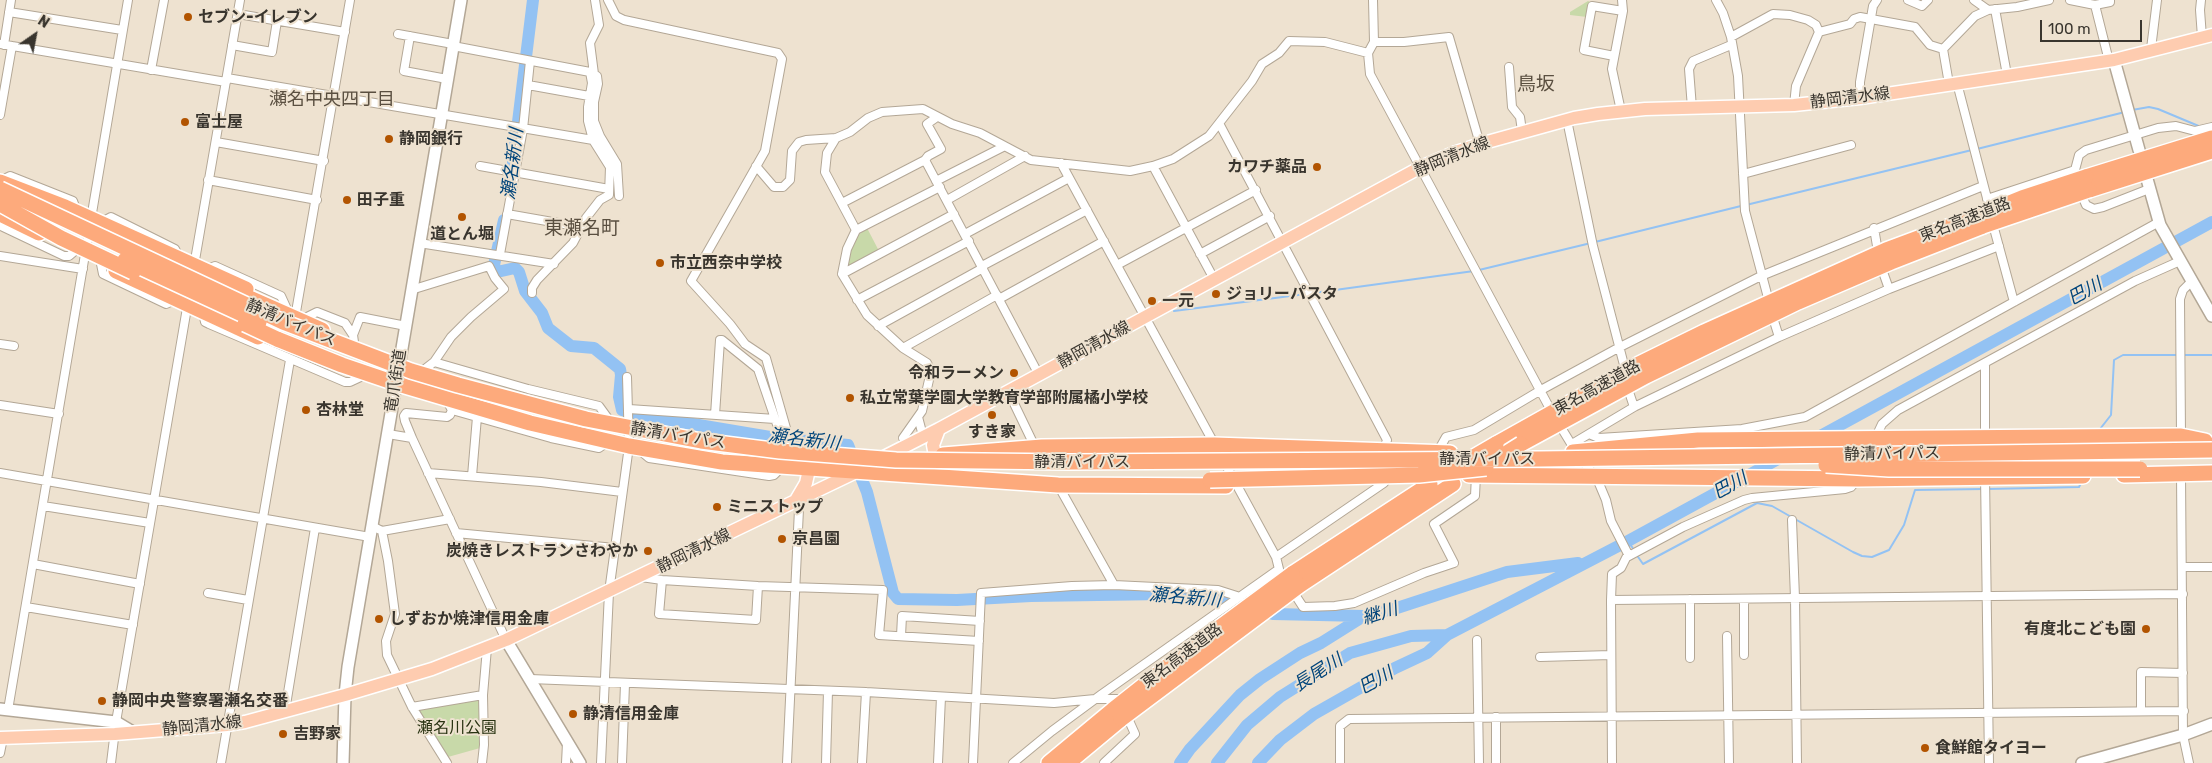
<!DOCTYPE html>
<meta charset="utf-8">
<style>
body{margin:0}
#map{position:relative;width:2212px;height:763px;overflow:hidden;background:#eee2d0;font-family:Rubik,sans-serif}
canvas{display:block}
.north{position:absolute;left:10px;top:10px;width:50px;height:50px;-webkit-text-stroke:4px #eee2d0;paint-order:stroke;rotate:33deg;font-size:14px;font-weight:700;line-height:20px;text-align:center;color:#39352e}
.north::after{content:'';display:block;margin:auto;width:18px;height:22px;background:#39352e;clip-path:polygon(50% 0,100% 100%,50% 72%,0 100%)}
.scale{position:absolute;left:2040px;top:20px;width:102px;height:22px;box-sizing:border-box;border:2px solid #39352e;border-top:0;padding-left:6px;font-size:15px;line-height:18px;white-space:nowrap;color:#39352e;-webkit-text-stroke:4px #eee2d0;paint-order:stroke}
</style>
<div id="map">
<canvas width="2212" height="763"></canvas>
<div class="north">N</div>
<div class="scale">100 m</div>
</div>
<script>
const g = document.querySelector('canvas').getContext('2d');
g.lineJoin = 'round';
function fillPath(path, color) { g.fillStyle = color; g.fill(path, 'evenodd'); }
const toPath = rows => new Path2D(rows.map(r => 'M' + r).join(''));
function stroke(path, color, width, dash) { g.strokeStyle = color; g.lineWidth = width; g.lineCap = dash ? 'butt' : 'round'; g.setLineDash(dash || []); g.stroke(path); }
function drawText(font, color, halo, rows, align = 'center') {
  g.font = font + ' Rubik,"Noto Sans JP",sans-serif'; g.lineWidth = 4; g.setLineDash([]); g.textBaseline = 'middle'; g.strokeStyle = halo; g.fillStyle = color; for (const [text, x, y, turn = 0] of rows) {
    g.save(); g.translate(x, y); g.rotate((+turn || 0) * Math.PI / 180); g.textAlign = isNaN(turn) ? turn : align; if (halo) g.strokeText(text, 0, 0); g.fillText(text, 0, 0); g.restore();
  }
}
fillPath(toPath([
 [1588,1,1590,2,1587,17,1570,15,1570,12],
 [867,228,879,251,850,267,846,264,847,257,857,236],
 [479,699,480,748,448,757,418,710]
]), '#c8d9a9');
stroke(toPath([
 [2132,110,2149,107,2158,109,2201,127],
 [1977,149,2125,112],
 [1746,205,1972,150],
 [1595,242,1741,206],
 [1479,270,1591,243],
 [1313,293,1474,271],
 [1174,311,1306,294],
 [2182,355,2212,355],
 [2100,429,2111,415,2114,360,2123,355,2177,355],
 [1988,489,2079,487,2081,483],
 [1628,541,1634,550],
 [1636,554,1643,564,1757,503,1772,506,1853,552,1862,556,1872,557,1889,550,1904,525,1915,490,1984,489]
]), '#93c2f3', 2);
stroke(toPath([
 [511,179,533,0],
 [504,220,494,265,497,272,515,268,519,272,525,291,542,313,548,328,571,346,594,348,620,369,621,375,619,397,622,410,639,415,776,438,848,445,867,492,893,593,898,599,957,600,1031,596,1165,594,1221,600,1273,614,1364,616],
 [1180,763,1190,749,1240,695,1260,679,1300,653,1321,643,1364,616,1397,608,1507,572,1578,563],
 [1217,763,1247,725,1280,697,1350,653,1411,636,1447,635],
 [1258,763,1280,740,1314,714,1395,668,1427,653,1447,635,1628,541,2212,222]
]), '#93c2f3', 12);
const street = toPath([
 [608,0,616,16,624,20,778,53,782,59,765,151,691,281,730,324,745,344,766,358,786,428,786,447],
 [1373,0,1374,42,1368,53,1370,74,1548,405],
 [1716,0,1723,13,1731,37,1738,76,1745,211,1767,294],
 [1908,0,1922,6,1928,0],
 [1974,0,1988,10,2017,7,2049,0],
 [2070,0,2095,5,2110,2,2110,0],
 [2201,0,2200,10,2202,37],
 [2095,5,2109,61],
 [1995,9,2007,75],
 [9,12,122,30],
 [238,14,345,32],
 [1819,32,1850,24,1854,19,1860,17,1915,27,1930,45,1943,49,1949,84],
 [398,34,453,44],
 [410,36,404,71,447,79],
 [1731,37,1773,14,1790,15,1808,20,1816,25,1819,32,1796,86,1794,105],
 [1374,42,1404,42,1449,37,1480,144],
 [0,44,226,82],
 [4,45,11,0],
 [232,45,272,52,277,21],
 [453,46,590,72,597,76,598,84,594,102,594,121,600,136,617,164,619,196],
 [1943,49,1975,16,1988,10],
 [2151,49,2157,0],
 [1614,56,1584,50,1592,6,1623,11],
 [1509,67,1512,107,1520,117,1522,131],
 [151,70,164,0],
 [594,74,590,43,599,25,595,0],
 [227,78,593,140],
 [1957,83,1988,202],
 [528,85,589,96],
 [1860,98,1860,82,1873,6,1877,0],
 [1692,108,1689,69,1693,61,1731,45],
 [1621,111,1612,69,1623,11,1622,0],
 [0,115,12,46],
 [1567,120,1593,246,1624,365],
 [1220,125,1387,440,1384,449],
 [836,138,827,153,825,172,856,230,847,249,842,274,867,315,903,348,997,295],
 [216,142,324,161],
 [925,160,928,156,941,149,927,124,937,117],
 [480,166,609,189],
 [756,166,774,187,783,187,790,180,792,151,799,142,806,140,836,138,850,132,868,118,882,112,923,109,952,124,980,133,1031,160,1130,171,1153,166,1173,159,1209,136,1252,81,1262,64,1279,53,1289,41,1325,42,1368,53],
 [1153,166,1214,279],
 [1743,174,1851,145],
 [208,180,317,200],
 [0,181,10,176,73,201,77,212],
 [936,181,1003,147],
 [2080,191,2086,205,2094,209,2103,207,2149,189],
 [1987,199,2075,170,2079,155,2086,150,2158,128,2176,126,2195,131,2212,127],
 [947,200,1025,156],
 [842,203,925,160,1039,375],
 [507,214,581,227],
 [0,221,3,227,64,256,69,256,75,251],
 [1992,221,2014,302],
 [100,223,111,217,175,249,177,253],
 [1874,228,1877,246],
 [856,230,940,187],
 [965,234,1069,178],
 [419,243,554,264],
 [500,254,523,129,530,61],
 [1200,254,1270,216],
 [0,256,83,269],
 [101,264,103,274,166,304,175,300],
 [1117,265,1256,190],
 [194,266,240,0],
 [982,266,1087,210],
 [206,270,215,266,281,296,286,307],
 [1883,272,1889,289],
 [842,274,954,214],
 [411,290,489,266,495,278,504,289,471,317,451,337,434,362,425,369],
 [532,293,532,288,537,280,573,243,586,218,600,200,609,195,610,167,593,140,588,121,588,107,592,83,590,72],
 [999,299,1104,241],
 [857,300,969,241],
 [203,312,205,322,209,324,345,382,350,382,365,375],
 [296,312,350,0],
 [307,317,317,312,345,323,353,335,354,342],
 [1774,321,1779,337],
 [878,326,983,268],
 [353,335,360,317,406,326],
 [0,344,14,346],
 [903,348,927,363,931,371,922,411,903,438],
 [434,362,528,389,599,406,607,417],
 [1985,364,1985,456],
 [1008,391,1035,447],
 [1629,392,1634,407],
 [446,399,452,410,551,438,599,448,609,441],
 [0,405,59,414],
 [629,409,775,419],
 [715,415,720,340,722,340,758,369,783,442],
 [918,417,923,436],
 [1562,429,1573,447],
 [388,434,412,438,506,640],
 [1589,434,1599,438,1742,429,1805,417,2159,222],
 [2181,436,2180,299,2183,290,2191,282],
 [412,438,405,421,404,416,406,413,447,417,450,415,452,410],
 [1572,444,1634,407,1779,337,1889,289,1999,246],
 [643,449,643,453,649,458,769,476,774,475,783,466],
 [1437,453,1446,437,1474,430,1541,390,1618,348,1761,276,1983,186],
 [1867,456,1882,424,1898,410,2135,281,2180,261],
 [1581,458,1598,481,1606,500,1611,521,1628,554,1621,568,1612,574,1611,600,1612,763],
 [0,473,370,537],
 [428,473,541,482,622,492],
 [2181,474,2183,735,2189,763],
 [1985,475,1989,763],
 [472,476,477,417],
 [43,506,150,523],
 [1792,520,1795,598,1797,763],
 [372,526,382,531,388,561,395,614,386,641,387,655,412,707,447,763],
 [382,531,450,519],
 [456,533,615,548],
 [1276,557,1384,483],
 [1627,557,1683,527,1744,500,1752,498,1845,489,1851,487,1858,479],
 [33,564,140,584],
 [2182,567,2212,567],
 [641,577,662,580,758,586,883,590,879,635,979,641],
 [662,580,659,614,756,620,758,586],
 [1114,585,1218,590,1240,597],
 [1292,590,1303,607,1335,606,1354,603,1424,573,1454,563,1434,524,1475,496,1476,475],
 [208,593,248,600],
 [1690,599,1690,658],
 [1744,599,1744,655],
 [1611,600,2183,594],
 [26,607,133,625],
 [901,636,902,616,980,621],
 [1727,636,1729,763],
 [1477,640,1479,763],
 [1540,657,1611,655],
 [530,679,866,692,1054,703,1095,699,1119,699,1121,703],
 [412,707,483,695],
 [8,710,128,0],
 [285,711,315,528],
 [2141,711,2141,672,2183,673],
 [0,753,3,738],
 [111,763,116,722,188,302],
 [221,763,290,360],
 [482,763,484,745,483,695,487,648],
 [566,763,567,743],
 [601,763,609,592,629,446,627,377],
 [622,763,625,684],
 [787,763,799,509,796,500],
 [826,763,828,691],
 [862,763,866,692],
 [938,763,941,697],
 [973,763,981,593,1072,586,1114,585,1058,485],
 [1013,763,1052,731,1102,694,1279,569,1276,557,1061,163],
 [1104,763,1135,734,1126,714],
 [1340,763,1340,726,1349,719,2184,711],
 [1496,763,1496,717]
]);
const secondary = toPath([
 [2114,60,2139,150],
 [2147,179,2160,225,2212,316],
 [506,640,580,763],
 [0,709,116,722,131,731],
 [343,763,345,695,348,667,461,0],
 [2082,763,2183,735,2212,724]
]);
const primary = toPath([
 [935,456,933,445,939,429],
 [878,460,939,429,1421,167,1456,152,1480,144,1574,118,1598,114,1645,109,1794,105,1860,98,2114,60,2212,35],
 [796,500,806,483,808,474,805,466],
 [0,738,115,734,227,725,245,722,345,695,432,669,506,640,858,471]
]);
const highway = toPath([
 [2086,177,2212,138],
 [0,182,65,207,246,289],
 [2089,190,2212,151],
 [0,214,39,233],
 [116,271,258,337],
 [234,291,322,330],
 [277,339,342,365,395,383,530,423,629,446,722,462,1058,485,1226,486],
 [1496,444,1639,364,1704,332,1886,250,1980,215],
 [1521,444,1646,376,1798,302,1891,262,1983,226],
 [1573,452,1698,440,2181,436,2205,441],
 [943,455,1042,447,1214,445,1450,453],
 [1469,475,1858,479,2083,476],
 [2124,475,2212,473],
 [1292,574,1430,484],
 [1300,585,1453,484],
 [1049,763,1114,709],
 [1068,763,1121,719]
]);
stroke(street, '#b3a796', 10);
stroke(secondary, '#b3a796', 14);
stroke(primary, '#fff', 15);
stroke(highway, '#fff', 18);
stroke(street, '#fff', 8);
stroke(secondary, '#fff', 11);
stroke(primary, '#feccb0', 12);
stroke(highway, '#fdaa7c', 15);
const highwayBridge = toPath([
 [0,189,283,322,411,371,458,385,586,419,701,441,780,451,896,460,1070,462,1540,459,2212,450],
 [0,204,61,238,133,272],
 [1980,215,2022,198,2086,177],
 [1983,226,2089,190],
 [125,260,259,322],
 [245,324,277,339],
 [1472,458,1496,444],
 [1497,459,1521,444],
 [1826,465,1889,469,2140,469],
 [1210,480,1419,475,1486,468],
 [1114,709,1181,656,1292,574],
 [1121,719,1300,585]
]);
stroke(highwayBridge, '#fff', 18, []);
stroke(highwayBridge, '#fdaa7c', 15);
for (const [x, y, r, color] of [
 [188,17,5,"#b25400"],
 [185,122,5,"#b25400"],
 [389,139,5,"#b25400"],
 [1317,167,5,"#b25400"],
 [347,200,5,"#b25400"],
 [462,217,5,"#b25400"],
 [660,263,5,"#b25400"],
 [1216,294,5,"#b25400"],
 [1152,301,5,"#b25400"],
 [1014,373,5,"#b25400"],
 [850,398,5,"#b25400"],
 [306,410,5,"#b25400"],
 [992,415,5,"#b25400"],
 [717,507,5,"#b25400"],
 [782,539,5,"#b25400"],
 [648,551,5,"#b25400"],
 [379,619,5,"#b25400"],
 [2146,629,5,"#b25400"],
 [102,701,5,"#b25400"],
 [573,714,5,"#b25400"],
 [283,734,5,"#b25400"],
 [1925,748,5,"#b25400"]
]) { const dot = new Path2D(); dot.arc(x, y, r, 0, 2 * Math.PI); g.fillStyle = color; g.fill(dot); stroke(dot, '#eee2d0', 2); }
drawText('bold 16px', '#39352e', '#eee2d0', [
 ["セブン-イレブン",198,17],
 ["富士屋",195,122],
 ["静岡銀行",399,139],
 ["カワチ薬品",1307,167,"right"],
 ["田子重",357,200],
 ["道とん堀",462,234,"center"],
 ["市立西奈中学校",670,263],
 ["ジョリーパスタ",1226,294],
 ["一元",1162,301],
 ["令和ラーメン",1004,373,"right"],
 ["私立常葉学園大学教育学部附属橘小学校",860,398],
 ["杏林堂",316,410],
 ["すき家",992,432,"center"],
 ["ミニストップ",727,507],
 ["京昌園",792,539],
 ["炭焼きレストランさわやか",638,551,"right"],
 ["しずおか焼津信用金庫",389,619],
 ["有度北こども園",2136,629,"right"],
 ["静岡中央警察署瀬名交番",112,701],
 ["静清信用金庫",583,714],
 ["吉野家",293,734],
 ["食鮮館タイヨー",1935,748]
], 'left');
drawText('16px', '#39352e', '#eee2d0', [
 ["静岡清水線",1850,98,-7],
 ["静岡清水線",1452,157,-22],
 ["東名高速道路",1965,220,-21],
 ["静清バイパス",291,323,23],
 ["静岡清水線",1094,345,-29],
 ["竜爪街道",396,381,-81],
 ["東名高速道路",1597,388,-29],
 ["静清バイパス",678,436,9],
 ["静清バイパス",1892,454,-1],
 ["静清バイパス",1487,459],
 ["静清バイパス",1082,462],
 ["静岡清水線",694,551,-26],
 ["東名高速道路",1182,656,-37],
 ["静岡清水線",202,726,-6]
]);
drawText('16px', '#293312', '#eee2d0', [
 ["瀬名川公園",457,728]
]);
drawText('18px', '#5a4f40', '#eee2d0', [
 ["瀬名中央四丁目",332,100]
]);
drawText('italic 18px', '#00447a', '#eee2d0', [
 ["瀬名新川",513,164,-83],
 ["巴川",2085,292,-29],
 ["瀬名新川",804,440,7],
 ["巴川",1730,486,-29],
 ["瀬名新川",1185,598,5],
 ["継川",1380,614,-17],
 ["長尾川",1318,673,-32],
 ["巴川",1376,681,-29]
]);
drawText('19px', '#5a4f40', '#eee2d0', [
 ["鳥坂",1536,85],
 ["東瀬名町",582,229]
]);
</script>
